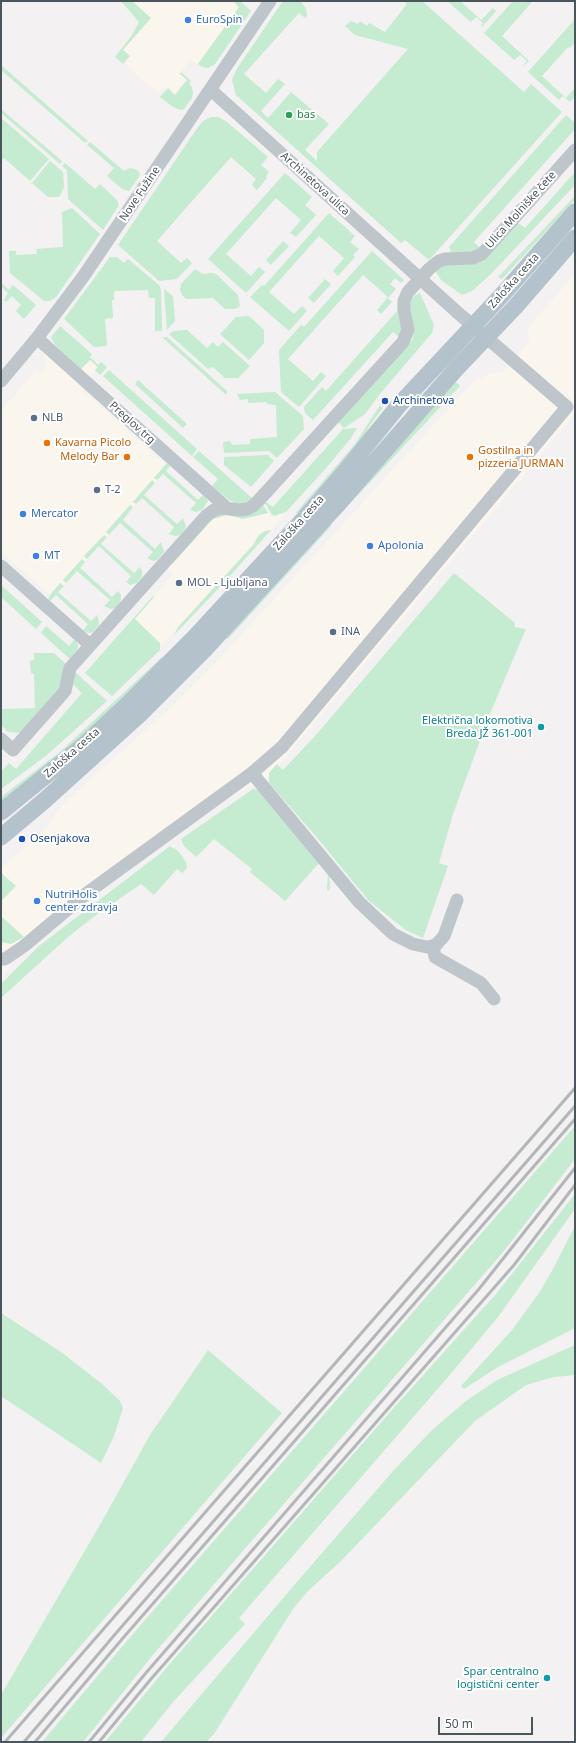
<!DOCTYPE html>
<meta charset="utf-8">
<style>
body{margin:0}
#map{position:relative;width:576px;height:1743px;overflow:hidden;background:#f3f1f1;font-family:"Noto Sans",sans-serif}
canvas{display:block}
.frame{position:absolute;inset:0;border:2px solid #4b555c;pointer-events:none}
.scale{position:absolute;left:438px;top:1717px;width:95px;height:18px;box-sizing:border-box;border:2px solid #4b555c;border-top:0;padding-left:5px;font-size:12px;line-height:14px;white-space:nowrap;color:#4b555c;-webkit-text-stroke:3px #fff;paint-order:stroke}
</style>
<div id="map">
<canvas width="576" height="1743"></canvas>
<div class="frame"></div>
<div class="scale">50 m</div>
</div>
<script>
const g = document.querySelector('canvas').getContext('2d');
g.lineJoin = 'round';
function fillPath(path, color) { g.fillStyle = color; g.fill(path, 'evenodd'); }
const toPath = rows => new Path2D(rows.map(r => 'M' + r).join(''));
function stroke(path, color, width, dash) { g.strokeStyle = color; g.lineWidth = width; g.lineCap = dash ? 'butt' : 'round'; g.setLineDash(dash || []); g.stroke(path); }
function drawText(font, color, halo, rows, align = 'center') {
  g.font = font + ' "Noto Sans",sans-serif'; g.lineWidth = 4; g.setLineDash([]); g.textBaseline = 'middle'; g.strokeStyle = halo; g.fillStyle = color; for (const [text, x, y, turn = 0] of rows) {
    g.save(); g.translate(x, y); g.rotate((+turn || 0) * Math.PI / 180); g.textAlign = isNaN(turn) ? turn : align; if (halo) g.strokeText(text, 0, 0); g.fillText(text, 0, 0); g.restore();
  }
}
fillPath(toPath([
 [132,1,233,1,239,7,198,64,190,59,180,74,187,80,175,95,164,86,158,93,124,63,130,56,123,50,151,18],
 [575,274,575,414,268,778,160,834,16,954,1,982,1,868,43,831,64,803,170,708,222,656,472,383,490,373,503,372,529,343,528,331,531,324],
 [53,342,82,369,90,359,99,367,80,388,166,465,154,477,157,480,155,483,152,480,133,502,136,504,133,507,130,505,106,532,109,535,107,537,104,535,84,556,87,559,85,562,82,559,63,581,66,583,64,586,60,583,50,595,1,552,1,410,36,371,39,373,43,370,46,362,44,354],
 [286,512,271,530,265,531,259,535,253,545,163,644,160,643,135,619,173,574,168,569,213,519,227,515,243,519,268,513,271,517]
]), '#fbf6ed');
fillPath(toPath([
 [121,1,132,1,151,18,123,50,130,56,123,64,115,57,132,35,139,22],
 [233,1,240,1,251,11,215,64,208,68,202,67,198,64,239,7],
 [283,1,300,1,306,8,307,16,305,18,299,13,244,74,266,93,278,79,285,84,261,111,268,118,291,92,329,124,305,150,317,161,317,152,408,49,355,35,345,26,351,21,358,24,360,21,367,26,369,23,385,32,407,4,403,1,422,1,524,92,531,84,562,112,429,260,405,240,401,243,236,95,232,80,236,70],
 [447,1,460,1,481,20,493,8,496,11,482,27,481,26,483,23,476,17,471,22],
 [513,1,533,1,502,36,529,61,525,65,524,64,527,61,520,55,514,60,484,33],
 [575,19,575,42,570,48,568,47,542,76,566,98,575,88,575,97,570,102,563,96,559,100,528,72],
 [1,65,88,141,85,143,1,70],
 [181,72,191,81,189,84,192,87,193,93,192,98,184,109,181,110,173,107,160,97,168,88,175,95,181,87,187,80,180,74],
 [1,109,62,161,60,164,1,113],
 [566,115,575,123,575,129,474,242,480,248,473,252,451,252,449,247],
 [211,117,218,117,227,122,268,157,261,165,269,172,266,176,267,178,257,190,252,185,256,179,231,157,157,241,181,263,187,258,192,263,177,279,159,281,118,245,198,127,203,121],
 [1,118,49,159,30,181,4,158,1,161],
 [90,142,124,171,130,168,135,169,139,172,140,175,129,191,122,189,107,176,114,168,87,145],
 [50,161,63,172,64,188,59,197,48,197,32,183],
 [65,163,95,189,100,184,117,200,119,205,117,208,103,230,68,199,67,170,62,166],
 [575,172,575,185,491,274,472,291,462,295,441,280,436,272,441,265,479,263,487,258,518,223,525,228],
 [285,173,312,197,305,205,316,215,296,237,290,233,301,220,276,198,226,254,251,276,259,267,265,272,246,293,208,259],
 [575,196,575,200,502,279,498,277],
 [72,208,100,234,56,297,50,301,44,301,10,273,9,251,16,251,16,255,37,254,36,249,63,247,62,212],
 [329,213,355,236,350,242,359,249,353,255,355,257,338,276,333,271,344,258,319,236,269,292,294,314,302,306,307,311,289,331,250,297,262,285,264,286],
 [283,241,289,246,271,265,266,260],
 [372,251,404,280,401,283,395,278,390,284,396,289,388,298,392,302,381,314,377,310,388,297,363,275,288,359,313,381,321,372,326,376,299,407,281,392,279,350,301,325,304,327],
 [110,257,117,257,124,263,128,259,159,285,161,289,162,331,155,331,155,298,149,298,148,290,115,291,114,293,114,300,112,300,113,318,105,319,107,346,94,347,64,319],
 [195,269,203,274,212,273,216,274,238,295,240,306,235,309,225,309,213,298,186,299,182,295,180,289,181,284],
 [325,279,331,284,314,303,308,298],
 [1,283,9,290,13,285,36,305,24,319,16,311,21,305,12,296,6,302,4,300,8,293,1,286],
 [164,289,173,296,175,321,167,330],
 [420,293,434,325,432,333,379,395,365,414,344,428,338,422,413,339,414,330,410,304,414,296],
 [397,311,403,333,399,337,393,332,313,420,305,413,304,407,322,387,326,391],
 [249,316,264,330,264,343,249,360,220,334,236,317],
 [60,326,92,354,90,357,98,365,101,362,107,367,100,375,95,370,98,367,90,360,81,369,55,345,51,337],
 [187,330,207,348,213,342,218,347,223,342,250,366,238,378,225,378,213,367,208,369,169,334,174,331],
 [164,337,167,337,227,391,227,394,225,394,163,338],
 [109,370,197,449,192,456,103,376],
 [138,380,187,424,183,428,135,384],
 [456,382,460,386,344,510,346,506],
 [275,392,303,416,304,429,277,458,269,451,224,453,223,442,230,441,232,445,250,444,250,439,277,437,276,405,267,404,267,402,248,403,248,399,240,400,237,394],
 [380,405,383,408,370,425,361,442,303,510,295,514,355,444],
 [357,428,351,438,327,467,286,512,274,516,271,513,265,503,266,502,273,507,343,429],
 [199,451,253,499,242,504,235,503,229,500,212,486,218,479,193,457],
 [268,455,274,461,251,487,224,465,224,457],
 [166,464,171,465,166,471,198,500,204,494,208,501,202,510,196,512,190,510,196,503,163,474,157,480,154,478],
 [152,480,155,483,144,495,177,524,183,518,186,527,180,535,176,536,169,534,174,527,142,498,136,504,133,502],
 [130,505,133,507,123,520,155,549,161,542,164,552,157,560,153,561,147,558,153,552,120,523,109,535,106,532],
 [263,505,268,513,243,519,227,515,213,519,173,563,172,562,216,515],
 [329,525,332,525,227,640,227,637],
 [271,530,220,587,174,635,178,627,253,545,259,535,265,531],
 [104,535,107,537,101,544,134,573,140,567,142,571,142,576,137,583,130,585,126,582,131,576,99,546,87,559,84,556],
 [82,559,85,562,80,568,112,597,118,591,121,595,121,600,116,608,111,609,104,606,110,600,77,571,66,583,63,580],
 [454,573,515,623,515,627,526,629,489,716,453,814,439,863,448,866,423,938,406,930,369,901,314,834,269,783,269,773,277,764,283,770,316,735],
 [60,583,64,586,58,592,91,621,97,615,98,617,99,625,93,632,89,633,83,631,88,624,56,595,50,601,48,600,50,595],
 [1,585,42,622,36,629,1,597],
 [153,596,154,597,135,619,160,643,160,650,112,696,85,673],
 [46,626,69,646,75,639,77,642,78,647,77,650,70,659,41,633],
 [34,653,54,653,66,664,64,666,60,687,20,733,8,732,1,725,1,709,35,708,34,674,31,674,30,661,34,660],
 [162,657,161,662,63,754,1,802,1,797,61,751],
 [75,672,107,701,47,755,1,789,1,772,9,763,16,769,82,693,73,684],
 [253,789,259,790,329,872,330,889,328,891,327,889,328,873,319,863,285,901,250,872,252,869,214,839,196,857,184,846,181,839],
 [170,846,178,851,186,862,187,868,182,873,177,869,154,895,141,884,96,915,68,937,1,998,1,984,39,946],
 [1,873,16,886,1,901],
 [1,916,24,937,11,944,1,942],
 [575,1126,575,1159,504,1251,229,1567,152,1656,83,1742,42,1742,132,1635],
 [575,1194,575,1209,498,1317,448,1377,239,1618,245,1624,173,1702,141,1742,105,1742,168,1666,391,1411,496,1294],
 [575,1226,575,1328,498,1367,464,1389,461,1386,512,1330,539,1293,553,1269],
 [1,1313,61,1352,102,1384,120,1401,123,1408,114,1436,101,1463,1,1396],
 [575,1345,575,1375,554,1377,526,1385,475,1421,341,1561,308,1591,293,1609,214,1734,206,1742,161,1742,296,1583,394,1470,433,1429,466,1401,497,1380],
 [208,1350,282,1413,1,1738,1,1695,101,1523,150,1435]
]), '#c5ebd1');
stroke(toPath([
 [37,338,227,508],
 [1,381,37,338,83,277,270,1],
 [1,566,90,645],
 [1,739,13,750,65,691,70,668,206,516,214,510,222,508,240,510,247,509,253,506,259,500,403,342,408,330,404,310,404,301,408,292,429,269,439,261,445,259,473,258,482,254,575,150],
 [252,773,359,902,393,934,413,944,427,947,436,945,444,936,457,900],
 [433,946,435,957,481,983,494,999],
 [1,959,5,959,24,946,87,893,252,773,282,747,567,407,457,312,211,90]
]), '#bec6cc', 13);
stroke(toPath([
 [1,812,85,744,126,706,194,638,302,521,343,474,400,404,503,294,575,212],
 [1,837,45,800,139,715,205,649,338,504,456,369,516,306,575,238]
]), '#b4c2cc', 17);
stroke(toPath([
 [5,1742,575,1088],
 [24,1742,117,1632,575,1106],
 [35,1742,123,1638,575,1119],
 [89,1742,145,1674,479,1289,575,1168],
 [99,1742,151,1679,514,1265,575,1185]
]), '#b4b7ba', 3);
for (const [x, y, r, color] of [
 [188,20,4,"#3f7fe0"],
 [289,115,4,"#2e9e5b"],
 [385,401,4,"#1a4fb4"],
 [34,418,4,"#5c6f8a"],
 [47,443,4,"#e8710a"],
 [127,457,4,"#e8710a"],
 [470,457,4,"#e8710a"],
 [97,490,4,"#5c6f8a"],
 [23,514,4,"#3f7fe0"],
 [370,546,4,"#3f7fe0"],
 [36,556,4,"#3f7fe0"],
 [179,583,4,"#5c6f8a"],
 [333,632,4,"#5c6f8a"],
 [541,727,4,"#0f9aa8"],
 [22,839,4,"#1a4fb4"],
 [37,901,4,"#3f7fe0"],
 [547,1678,4,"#0f9aa8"]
]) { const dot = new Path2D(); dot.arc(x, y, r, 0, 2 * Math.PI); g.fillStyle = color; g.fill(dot); stroke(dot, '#fff', 1.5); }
drawText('11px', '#366cbe', '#fff', [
 ["EuroSpin",196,20],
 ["Mercator",31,514],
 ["Apolonia",378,546],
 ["MT",44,556],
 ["NutriHolis",45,895],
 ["center zdravja",45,908]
], 'left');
drawText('11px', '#27864d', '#fff', [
 ["bas",297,115]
], 'left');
drawText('11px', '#4b555c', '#fff', [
 ["Archinetova ulica",315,184,42],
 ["Nove Fužine",140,194,-56],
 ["Ulica Molniške čete",521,210,-48],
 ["Zaloška cesta",514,281,-48],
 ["Preglov trg",132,423,42],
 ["Zaloška cesta",299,523,-48],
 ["Zaloška cesta",72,753,-41]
]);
drawText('11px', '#164399', '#fff', [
 ["Archinetova",393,401],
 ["Osenjakova",30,839]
], 'left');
drawText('11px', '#4e5e75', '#fff', [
 ["NLB",42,418],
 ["T-2",105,490],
 ["MOL - Ljubljana",187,583],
 ["INA",341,632]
], 'left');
drawText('11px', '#c56008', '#fff', [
 ["Kavarna Picolo",55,443],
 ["Gostilna in",478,451],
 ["pizzeria JURMAN",478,464],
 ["Melody Bar",119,457,"right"]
], 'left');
drawText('11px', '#0d838f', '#fff', [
 ["Električna lokomotiva",533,721],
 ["Breda JŽ 361-001",533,734],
 ["Spar centralno",539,1672],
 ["logistični center",539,1685]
], 'right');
</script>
